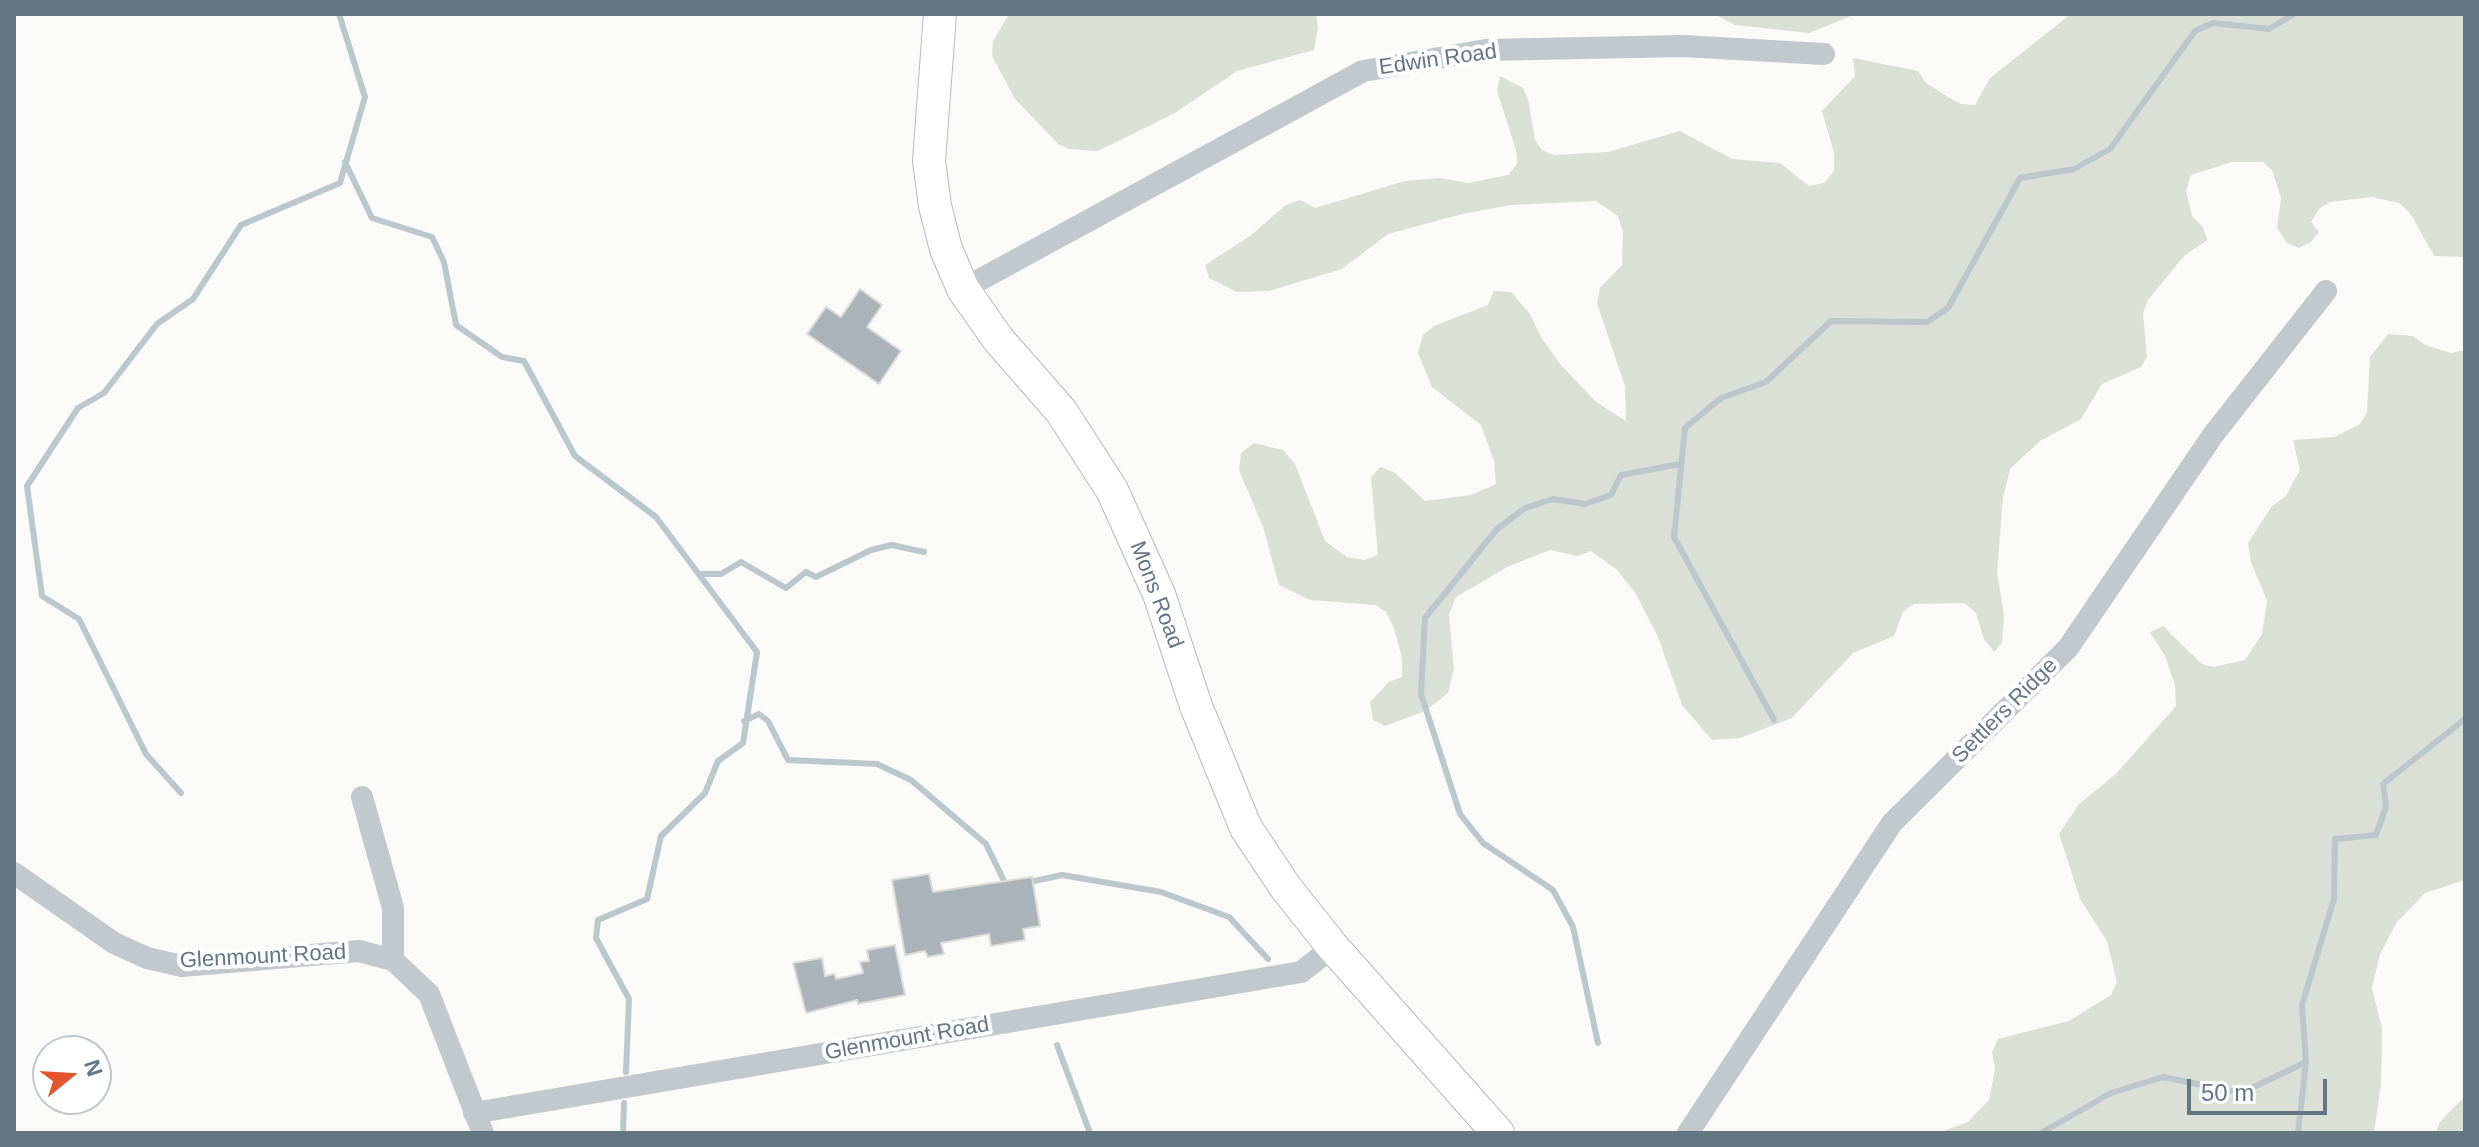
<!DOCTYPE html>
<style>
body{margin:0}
#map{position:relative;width:2479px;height:1147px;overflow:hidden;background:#fafaf8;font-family:Arial,sans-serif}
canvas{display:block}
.frame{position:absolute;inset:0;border:16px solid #657683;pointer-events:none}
.north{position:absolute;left:32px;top:1035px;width:80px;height:80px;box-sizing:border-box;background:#fff;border:2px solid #c1c8cd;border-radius:50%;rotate:72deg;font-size:22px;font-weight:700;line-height:32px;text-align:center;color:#657683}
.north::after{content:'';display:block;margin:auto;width:28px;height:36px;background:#e4572e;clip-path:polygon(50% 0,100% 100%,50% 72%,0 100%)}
.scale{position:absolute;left:2187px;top:1079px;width:140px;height:36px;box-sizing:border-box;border:4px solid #657683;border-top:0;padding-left:10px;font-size:24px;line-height:28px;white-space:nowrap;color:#657683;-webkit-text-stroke:6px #fff;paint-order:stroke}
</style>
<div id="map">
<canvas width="2479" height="1147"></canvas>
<div class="frame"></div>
<div class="north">N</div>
<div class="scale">50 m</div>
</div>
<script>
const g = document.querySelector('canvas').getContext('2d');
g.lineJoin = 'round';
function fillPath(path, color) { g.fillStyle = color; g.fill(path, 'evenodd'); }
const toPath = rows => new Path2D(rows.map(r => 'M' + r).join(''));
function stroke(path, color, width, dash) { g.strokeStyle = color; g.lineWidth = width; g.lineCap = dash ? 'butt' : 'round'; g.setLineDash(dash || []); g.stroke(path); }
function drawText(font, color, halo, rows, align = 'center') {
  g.font = font + ' Arial,sans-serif'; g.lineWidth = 8; g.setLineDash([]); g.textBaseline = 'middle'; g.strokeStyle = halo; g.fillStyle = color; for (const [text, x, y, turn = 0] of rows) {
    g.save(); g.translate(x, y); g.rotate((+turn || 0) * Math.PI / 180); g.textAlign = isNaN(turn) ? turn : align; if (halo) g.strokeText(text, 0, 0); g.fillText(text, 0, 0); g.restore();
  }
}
fillPath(toPath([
 [1009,14,1316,14,1318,27,1314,50,1237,71,1175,113,1098,151,1069,149,1058,144,1015,99,992,56,993,41],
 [1714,14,1856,14,1809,33,1735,25],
 [2071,14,2465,14,2465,257,2434,256,2410,213,2399,203,2372,197,2330,202,2319,209,2311,222,2319,232,2311,242,2299,248,2287,243,2277,228,2281,198,2272,170,2263,162,2232,162,2191,175,2186,191,2192,216,2203,227,2207,240,2184,256,2148,300,2143,313,2147,357,2141,367,2102,384,2081,419,2040,441,2010,469,2003,497,1997,572,2004,615,2002,643,1994,652,1984,639,1976,613,1964,603,1914,604,1903,612,1894,636,1853,653,1792,718,1740,738,1712,740,1682,705,1658,637,1636,594,1617,570,1591,551,1578,556,1550,550,1509,566,1456,597,1449,615,1454,668,1448,693,1425,711,1385,726,1373,720,1370,702,1389,682,1402,677,1402,658,1394,628,1386,612,1375,605,1310,600,1279,585,1263,527,1239,470,1241,453,1254,443,1283,450,1295,464,1325,541,1347,557,1364,560,1378,555,1371,477,1380,467,1394,472,1425,501,1471,495,1496,484,1494,461,1481,425,1432,387,1418,353,1423,335,1434,326,1488,305,1494,291,1511,292,1530,314,1542,339,1561,365,1596,402,1626,421,1625,386,1597,303,1600,288,1622,265,1623,232,1618,216,1596,201,1511,205,1462,214,1388,234,1342,269,1269,291,1237,292,1209,278,1205,265,1250,236,1286,205,1300,200,1315,208,1405,181,1440,178,1468,183,1508,175,1517,164,1516,150,1497,91,1500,76,1523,88,1528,99,1535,140,1542,150,1554,155,1608,152,1680,131,1732,159,1780,163,1809,186,1824,183,1834,171,1834,153,1822,111,1855,76,1853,58,1918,71,1926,83,1948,97,1961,104,1975,105,1990,78],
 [2388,334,2413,336,2425,345,2451,353,2465,350,2465,880,2425,893,2397,922,2380,954,2372,988,2382,1028,2381,1084,2374,1133,1938,1133,1968,1122,1989,1100,1995,1069,1992,1052,1998,1039,2069,1021,2111,995,2117,982,2107,941,2080,899,2059,834,2079,804,2116,774,2176,706,2175,685,2165,656,2150,632,2163,626,2202,664,2214,667,2245,660,2262,634,2267,601,2251,562,2248,543,2272,506,2285,497,2300,470,2293,440,2335,437,2360,424,2367,412,2370,357],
 [2465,1096,2465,1133,2435,1133,2440,1122]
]), '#dadfd7');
stroke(toPath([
 [345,162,372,218,432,237,444,262,456,325,502,357,524,361,575,456,656,517,757,652,743,743,718,761,705,793,661,836,647,899,598,920,596,938,629,999,626,1072],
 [701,574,721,574,741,562,786,588,806,572,816,577,871,550,892,545,924,552],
 [1774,720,1674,537,1685,428,1721,398,1766,382,1831,321,1927,322,1948,308,2020,178,2074,169,2110,149,2195,31,2213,23,2269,29,2294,14],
 [744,721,759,714,768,721,788,760,877,764,911,780,986,844,1007,887],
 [181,793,146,754,79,619,42,596,27,486,78,408,104,393,157,324,193,299,241,225,340,183,365,97,339,14],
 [1025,883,1062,875,1161,892,1229,917,1268,959],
 [1598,1043,1573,927,1553,890,1483,843,1460,814,1421,694,1425,618,1497,529,1525,508,1553,499,1585,504,1611,495,1621,475,1680,464],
 [1057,1045,1090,1133],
 [623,1133,624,1103],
 [2041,1133,2111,1093,2163,1077,2241,1093,2306,1062],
 [2298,1133,2306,1062,2302,1005,2334,899,2335,839,2376,835,2386,807,2383,784,2465,719]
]), '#bbc7cb', 6);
const building = toPath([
 [860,289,882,305,867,327,901,351,879,384,807,334,826,307,841,317,860,289],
 [929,874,933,892,1032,877,1040,926,1023,929,1025,940,991,946,989,934,941,943,944,954,928,957,925,951,905,955,892,880,929,874],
 [895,945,905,995,858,1004,857,1000,806,1013,793,963,822,958,825,976,834,974,836,979,863,973,860,962,869,961,867,950,895,945]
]);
fillPath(building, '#aab3b9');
stroke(building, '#dcdcda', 2);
const secondary = toPath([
 [940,14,929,161,935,206,946,249,963,289,998,339,1061,411,1112,490,1159,594,1196,706,1246,828,1286,888,1333,947,1498,1133]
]);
stroke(secondary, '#b3babf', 34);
stroke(toPath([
 [963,289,1363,71,1486,50,1683,46,1824,54],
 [362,797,393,908,393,960],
 [14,873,114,943,147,958,182,966,359,951,393,960,429,994,483,1133],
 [474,1113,1301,972,1333,947],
 [1688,1133,1892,823,2068,648,2213,435,2326,291]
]), '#c3c8cc', 22);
stroke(secondary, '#fff', 32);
drawText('22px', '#657683', '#fff', [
 ["Edwin Road",1438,60,-8],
 ["Mons Road",1156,595,69],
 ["Settlers Ridge",2005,711,-45],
 ["Glenmount Road",263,957,-3],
 ["Glenmount Road",907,1039,-10]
]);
</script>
